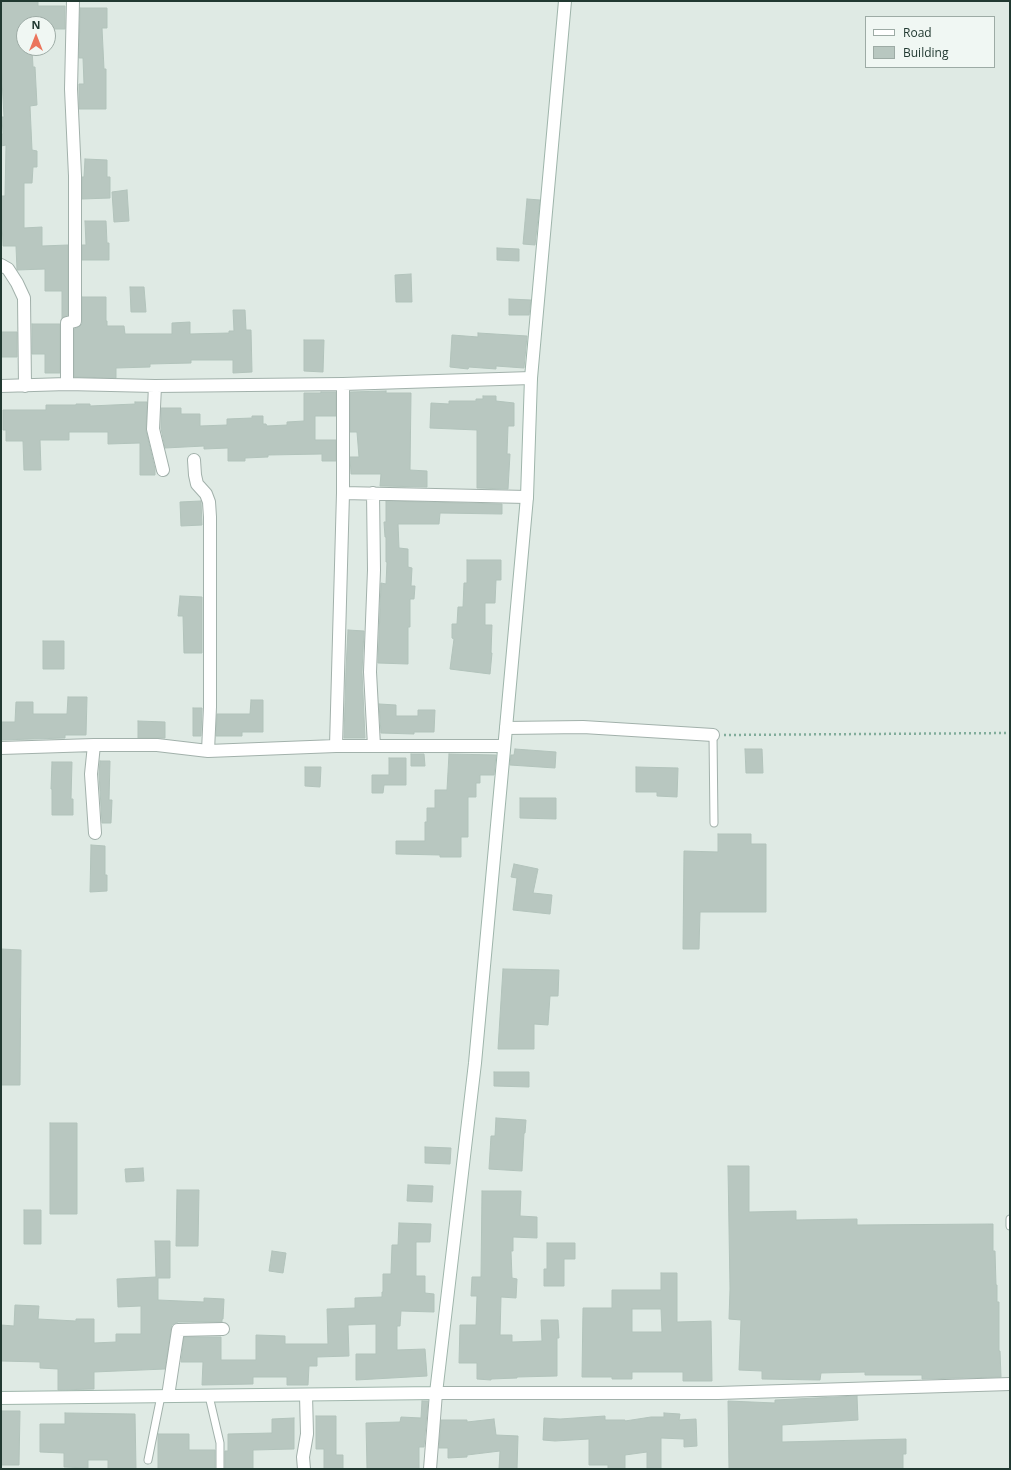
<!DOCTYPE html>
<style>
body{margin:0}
#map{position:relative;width:1011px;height:1470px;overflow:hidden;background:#dfeae4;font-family:"Open Sans",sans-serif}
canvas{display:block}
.frame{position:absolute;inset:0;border:2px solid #213931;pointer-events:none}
.legend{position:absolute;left:865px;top:16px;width:130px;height:52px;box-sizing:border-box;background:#f0f7f3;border:1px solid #9daba5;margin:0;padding:5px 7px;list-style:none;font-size:12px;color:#213931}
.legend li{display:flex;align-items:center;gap:8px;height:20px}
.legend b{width:20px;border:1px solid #9daba5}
.north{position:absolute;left:16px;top:16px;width:40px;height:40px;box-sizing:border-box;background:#f0f7f3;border:1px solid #9daba5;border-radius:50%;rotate:0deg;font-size:11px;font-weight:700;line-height:16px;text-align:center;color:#213931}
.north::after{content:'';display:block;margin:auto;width:14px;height:18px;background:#eb755c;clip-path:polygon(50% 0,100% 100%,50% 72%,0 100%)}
</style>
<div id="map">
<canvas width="1011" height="1470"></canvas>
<div class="frame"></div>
<ul class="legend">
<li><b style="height:5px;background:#fff"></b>Road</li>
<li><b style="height:11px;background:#b8c7c0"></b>Building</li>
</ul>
<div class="north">N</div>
</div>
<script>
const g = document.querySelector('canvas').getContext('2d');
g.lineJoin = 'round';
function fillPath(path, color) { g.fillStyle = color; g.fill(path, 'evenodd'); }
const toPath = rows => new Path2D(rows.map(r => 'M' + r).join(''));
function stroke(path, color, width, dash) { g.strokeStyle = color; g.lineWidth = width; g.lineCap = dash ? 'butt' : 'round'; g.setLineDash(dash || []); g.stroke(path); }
const building = toPath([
 [1,1,38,1,38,6,65,6,65,29,48,29,48,24,24,24,24,48,32,48,33,67,35,67,37,105,30,106,32,150,37,151,37,167,33,167,32,183,24,183,24,228,42,227,42,246,68,245,68,315,62,318,62,291,45,291,45,269,17,270,16,246,3,246,1,196,5,196,6,145,1,146,1,134,3,134,2,117,4,117,1,61,1,1],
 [80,8,107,8,107,28,102,28,104,69,106,69,106,109,79,109,79,84,84,84,83,58,79,58,80,8],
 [85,159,107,160,107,177,110,177,110,198,82,199,82,177,84,177,85,159],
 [127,190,129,221,114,222,112,192,127,190],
 [527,199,540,200,535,245,523,244,527,199],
 [85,221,106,221,107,243,109,243,109,260,82,260,82,245,86,245,85,221],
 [497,248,519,249,519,261,497,260,497,248],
 [411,274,412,302,396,302,395,275,411,274],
 [130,287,144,287,146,312,131,312,130,287],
 [82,297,106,297,106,321,107,321,107,326,124,326,125,334,172,334,172,323,190,322,190,334,229,333,229,331,234,331,233,310,245,310,246,330,251,330,252,372,233,373,233,360,191,360,191,363,150,364,150,367,116,368,116,378,74,377,74,329,79,327,82,324,82,297],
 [509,299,531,300,529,315,509,315,509,299],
 [32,324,60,324,60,373,45,373,45,354,32,354,32,324],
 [1,332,17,332,17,357,1,357,1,332],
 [478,333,527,336,524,368,496,366,496,369,469,367,468,369,450,367,452,335,478,337,478,333],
 [304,340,324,340,323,372,304,371,304,340],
 [386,391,386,393,411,393,410,470,427,471,427,487,380,486,381,474,351,474,350,457,359,457,357,432,350,432,350,392,386,391],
 [321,392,336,392,336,416,315,416,315,440,336,440,336,461,322,461,322,454,268,455,268,457,245,458,245,461,228,461,228,448,204,449,204,446,165,448,161,428,161,408,181,408,181,414,200,414,200,426,227,425,227,419,252,418,252,416,263,416,263,424,266,424,267,426,287,425,287,422,304,421,304,393,321,393,321,392],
 [483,396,496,396,496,401,514,403,514,426,508,426,507,454,510,454,508,489,477,488,477,430,430,428,431,403,449,404,449,401,476,401,476,399,483,399,483,396],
 [135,402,147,402,146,431,155,469,155,475,140,475,140,443,108,444,108,432,69,432,69,440,40,440,41,470,24,470,23,441,6,441,6,430,3,430,3,410,46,410,46,405,76,405,76,404,90,404,90,406,135,404,135,402],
 [201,501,202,525,181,526,180,502,201,501],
 [386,501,502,504,502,514,440,513,439,524,398,524,399,548,408,549,408,567,412,568,411,586,415,586,414,599,410,599,410,627,408,627,408,664,378,663,381,583,386,584,387,562,386,562,386,537,385,537,384,522,386,522,386,501],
 [467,560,501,560,501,580,496,580,495,603,485,603,485,625,492,625,491,653,492,653,490,674,450,669,454,639,452,638,452,624,457,624,458,607,463,607,464,583,467,583,467,560],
 [180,596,202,597,202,653,184,653,183,616,178,616,180,596],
 [348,630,364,631,362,672,365,738,344,738,346,669,348,630],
 [43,641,64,641,64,669,43,669,43,641],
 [68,697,87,697,86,735,65,735,65,738,1,740,1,722,15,722,16,702,33,702,33,714,67,714,68,697],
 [251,700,263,700,263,732,242,732,242,736,216,736,217,714,250,714,251,700],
 [379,704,396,705,396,716,418,716,418,710,435,710,434,732,414,732,414,734,381,733,379,704],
 [193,708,202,708,201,736,193,736,193,708],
 [138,721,165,722,165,738,138,738,138,721],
 [515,749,556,752,555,768,510,765,511,755,514,755,515,749],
 [745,749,762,749,763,773,746,773,745,749],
 [411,754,424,754,425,766,411,766,411,754],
 [449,754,496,755,494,775,480,775,480,783,476,783,476,797,468,797,468,837,461,837,461,857,440,857,440,855,396,854,396,841,425,841,425,822,427,822,427,808,435,808,435,790,447,790,449,754],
 [389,758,406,758,406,785,384,785,383,793,372,793,372,775,389,775,389,758],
 [100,761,110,761,109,800,112,800,111,823,102,823,99,774,100,761],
 [52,762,72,762,71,799,73,799,73,815,52,815,52,789,51,789,52,762],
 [305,767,321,767,320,787,305,786,305,767],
 [636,767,678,768,677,797,657,796,657,792,636,792,636,767],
 [520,798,556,798,556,819,520,818,520,798],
 [718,834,751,834,751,844,766,844,766,912,700,912,699,949,683,949,684,851,718,852,718,834],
 [91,845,105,846,105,875,107,875,107,891,90,892,91,845],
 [514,864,538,869,533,893,552,895,550,914,513,910,517,878,511,877,514,864],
 [1,949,21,950,20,1085,1,1085,1,949],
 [503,969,559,970,558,996,550,996,548,1025,534,1024,534,1049,498,1049,503,969],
 [494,1072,529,1072,529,1087,494,1086,494,1072],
 [496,1118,526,1120,525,1133,524,1133,522,1171,489,1169,491,1136,495,1136,496,1118],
 [50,1123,77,1123,77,1214,50,1214,50,1123],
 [425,1147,451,1148,450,1164,425,1163,425,1147],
 [728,1166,749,1166,749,1212,796,1211,796,1220,857,1219,857,1225,993,1224,993,1251,995,1251,996,1285,997,1285,997,1302,999,1302,999,1351,1000,1351,1001,1377,922,1379,922,1375,865,1375,865,1372,821,1373,820,1380,762,1379,762,1371,739,1370,741,1320,729,1319,730,1289,728,1166],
 [143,1168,144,1181,126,1182,125,1169,143,1168],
 [408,1185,433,1186,432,1202,407,1201,408,1185],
 [177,1190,199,1190,198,1246,176,1246,177,1190],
 [482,1191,521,1191,520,1216,537,1217,537,1238,513,1237,513,1251,511,1251,512,1278,517,1279,516,1298,501,1297,500,1335,512,1335,512,1342,542,1341,541,1320,558,1320,559,1338,557,1338,557,1376,517,1377,517,1378,491,1379,491,1380,477,1379,477,1363,459,1363,460,1325,476,1325,477,1296,471,1296,472,1277,481,1277,482,1191],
 [24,1210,41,1210,41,1244,24,1244,24,1210],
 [399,1223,431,1224,430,1242,416,1242,416,1276,425,1276,425,1293,434,1294,434,1312,401,1311,400,1326,397,1326,397,1350,425,1349,427,1376,356,1380,356,1354,376,1354,376,1324,348,1325,349,1356,317,1357,317,1366,309,1366,308,1385,287,1385,287,1377,253,1377,253,1384,202,1385,203,1362,181,1362,184,1337,221,1337,221,1360,256,1360,256,1335,285,1336,285,1344,328,1344,327,1309,355,1308,355,1298,382,1297,382,1292,383,1292,383,1274,391,1274,392,1245,398,1245,399,1223],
 [155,1241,170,1241,170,1278,158,1278,158,1300,204,1302,204,1298,224,1299,223,1319,222,1319,222,1322,178,1322,172,1325,165,1369,94,1372,94,1389,58,1390,58,1369,40,1368,40,1362,1,1361,1,1325,14,1326,15,1305,39,1306,38,1319,76,1321,76,1319,94,1319,94,1343,116,1342,116,1334,141,1334,141,1306,118,1307,117,1279,156,1277,155,1241],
 [547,1243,575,1243,575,1259,564,1259,564,1286,544,1286,544,1269,547,1269,547,1243],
 [272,1251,286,1253,283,1273,269,1271,272,1251],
 [661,1273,677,1273,677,1322,711,1321,712,1381,683,1381,683,1372,632,1372,632,1379,612,1379,612,1377,582,1377,583,1308,612,1308,612,1290,661,1290,661,1273],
 [632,1309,661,1309,662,1332,632,1332,632,1309],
 [857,1396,858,1420,782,1425,782,1442,906,1439,906,1454,903,1454,903,1469,729,1469,728,1401,775,1403,775,1400,857,1396],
 [422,1401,428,1401,424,1447,419,1447,419,1469,367,1469,366,1423,400,1422,401,1417,421,1418,422,1401],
 [1,1411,20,1411,19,1465,1,1465,1,1411],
 [65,1413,135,1414,136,1469,108,1469,108,1460,88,1460,88,1468,64,1467,64,1453,40,1452,40,1424,65,1424,65,1413],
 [664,1413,680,1414,679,1420,696,1419,697,1446,684,1447,684,1439,661,1438,661,1469,647,1468,647,1452,625,1455,625,1469,608,1469,608,1465,589,1465,589,1439,555,1441,543,1440,544,1418,560,1419,605,1416,605,1420,625,1420,625,1421,651,1417,664,1417,664,1413],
 [316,1416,336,1416,336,1455,343,1455,343,1469,324,1469,324,1449,316,1449,316,1416],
 [294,1418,294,1449,253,1450,253,1469,225,1469,225,1451,228,1451,228,1434,272,1433,272,1419,294,1418],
 [494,1419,496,1435,518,1436,517,1469,499,1469,500,1451,467,1455,467,1457,448,1458,448,1448,439,1448,441,1420,467,1420,467,1422,494,1419],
 [158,1434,189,1434,189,1450,215,1450,215,1469,158,1469,158,1434]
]);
fillPath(building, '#b8c7c0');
stroke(building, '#b2c3bb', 1);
const lane = toPath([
 [713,735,714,823],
 [1010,1219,1010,1226],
 [209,1396,220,1443,220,1469],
 [148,1460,161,1396]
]);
const street = toPath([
 [1,265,8,269,17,283,24,298,25,386],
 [67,384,67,323,75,321,75,176,71,89,73,1],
 [1,386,67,384,155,386,343,384,531,378],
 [155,386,153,429,163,470],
 [194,460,195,475,197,484,206,494,209,502,210,517,210,707,208,751],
 [343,493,527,497],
 [373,493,374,570,370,672,374,746],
 [506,728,583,727,713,735],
 [94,745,91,774,95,833],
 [336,746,343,493,343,384],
 [1,748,94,745,157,745,208,751,336,746,504,746],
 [168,1396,178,1330,223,1329],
 [304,1469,303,1457,307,1434,306,1395],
 [430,1469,436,1393,718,1393,1010,1384]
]);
const secondary = toPath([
 [1,1398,436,1393,475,1063,506,728,527,497,531,378,565,1]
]);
stroke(lane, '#a2b1ab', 9);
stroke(street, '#a2b1ab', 14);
stroke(secondary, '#9fb5ab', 14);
stroke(toPath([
 [724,735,1010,733]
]), '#81ac9b', 2.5, [2, 3]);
stroke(lane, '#fff', 7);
stroke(street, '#fff', 12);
stroke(secondary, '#fff', 12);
</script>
